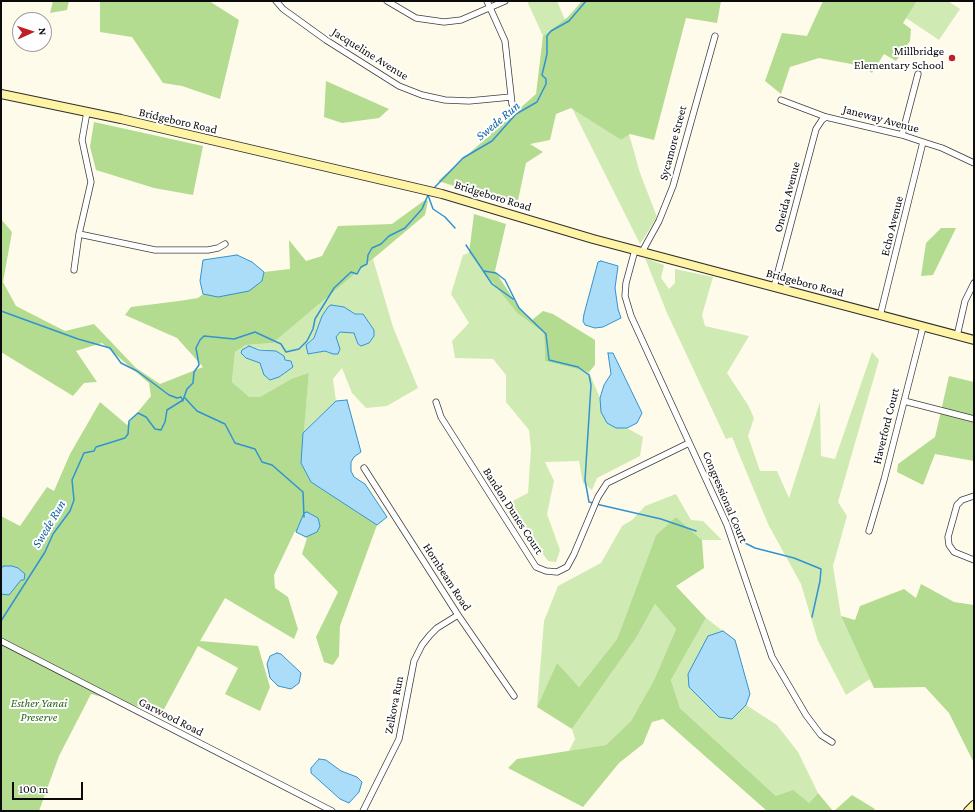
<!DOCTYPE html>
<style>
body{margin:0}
#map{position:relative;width:975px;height:812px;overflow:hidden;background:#fffbea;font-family:"Crimson Pro",serif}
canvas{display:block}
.frame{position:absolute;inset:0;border:2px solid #0b0b0b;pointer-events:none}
.north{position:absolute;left:12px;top:12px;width:40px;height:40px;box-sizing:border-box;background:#fff;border:1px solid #9d9d9d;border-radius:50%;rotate:87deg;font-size:11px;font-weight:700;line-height:16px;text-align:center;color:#0b0b0b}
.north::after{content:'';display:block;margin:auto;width:14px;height:18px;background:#c01f28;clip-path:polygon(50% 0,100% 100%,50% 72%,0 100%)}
.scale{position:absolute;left:12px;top:782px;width:71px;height:18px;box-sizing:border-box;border:2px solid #0b0b0b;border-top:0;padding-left:5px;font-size:12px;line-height:14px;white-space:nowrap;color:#0b0b0b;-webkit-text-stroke:3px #fff;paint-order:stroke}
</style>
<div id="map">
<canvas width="975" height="812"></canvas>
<div class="frame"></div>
<div class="north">N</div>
<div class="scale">100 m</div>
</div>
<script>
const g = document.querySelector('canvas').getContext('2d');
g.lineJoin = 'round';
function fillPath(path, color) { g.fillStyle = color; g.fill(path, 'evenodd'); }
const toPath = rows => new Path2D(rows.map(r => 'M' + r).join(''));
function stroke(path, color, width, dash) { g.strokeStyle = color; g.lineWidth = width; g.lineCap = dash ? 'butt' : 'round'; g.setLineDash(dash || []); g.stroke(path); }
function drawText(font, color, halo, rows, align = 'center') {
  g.font = font + ' "Crimson Pro",serif'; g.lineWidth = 4; g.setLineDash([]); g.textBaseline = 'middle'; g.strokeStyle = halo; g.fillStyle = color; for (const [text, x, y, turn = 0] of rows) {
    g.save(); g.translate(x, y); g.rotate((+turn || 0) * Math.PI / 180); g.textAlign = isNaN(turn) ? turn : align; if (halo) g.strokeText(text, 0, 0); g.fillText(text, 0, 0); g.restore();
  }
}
fillPath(toPath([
 [527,1,557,1,565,20,543,36],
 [917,1,948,1,960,9,939,40,906,18],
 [572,108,621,140,629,134,640,173,657,217,640,244],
 [469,253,517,313,544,333,545,361,589,372,600,398,601,412,616,428,627,428,643,437,640,456,597,478,592,490,583,483,579,461,545,462,554,481,547,514,560,550,556,562,548,561,507,504,528,493,531,449,529,430,506,402,506,375,493,359,455,358,452,341,469,323,451,294,463,255],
 [645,258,664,265,661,278,669,289,675,283,675,269,713,277,702,315,705,326,749,336,727,373,748,405,754,418,748,436,760,471,777,471,789,498,820,402,821,456,835,459,872,352,879,360,838,502,847,516,833,566,841,616,870,679,846,695,818,641,801,584,768,524,732,437,726,439,667,313],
 [373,259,393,327,418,388,387,406,366,408,352,393,342,368,333,379,336,401,303,433,309,374,291,379,260,397,248,397,232,382,235,352,246,345,273,343],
 [332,305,344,307,355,314,362,313,373,328,374,336,369,342,361,346,358,344,354,333,340,332,336,337,340,350,338,354,333,354,326,351,308,354,308,342,314,338,322,316,329,306],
 [246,347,276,351,284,356,285,360,290,360,293,364,293,367,282,375,270,380,266,377,260,363,243,356],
 [676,494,691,520,703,521,722,540,702,540,676,517,656,535,617,639,579,687,557,664,537,707,544,621,558,586,601,563,622,526,632,520,645,506],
 [655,604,676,629,654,680,631,721,606,745,569,751,575,739,572,729,636,638],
 [706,618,723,631,708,636,732,719,746,705,777,725,798,752,818,793,809,803,776,796,680,708,671,680]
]), '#d0eab3');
fillPath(toPath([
 [53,1,69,1,67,10,50,13],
 [100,1,209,1,239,20,220,99,182,86,163,83,132,37,100,32],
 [582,1,721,1,717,23,686,18,654,140,630,134,621,140,571,108,556,114,550,140,530,144,543,152,526,163,517,205,438,181,536,94,543,36,568,17],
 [823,1,917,1,903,23,911,29,910,41,896,61,884,54,872,73,862,66,819,58,790,67,781,94,765,81,782,33,807,36],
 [326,81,389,109,379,118,342,123,324,117],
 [94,122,203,146,193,195,154,188,96,170,90,147],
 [425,200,428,201,425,215,273,343,246,345,235,352,232,382,249,397,260,397,291,379,309,373,301,463,311,482,377,525,340,626,339,656,333,665,324,662,316,637,338,592,302,554,307,538,295,531,274,575,275,588,288,597,298,629,294,639,225,598,200,641,258,646,270,687,260,711,225,694,238,668,198,646,162,713,91,694,59,756,39,811,1,811,1,516,20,526,47,487,54,491,70,454,100,402,127,425,151,396,149,383,102,343,76,351,97,382,84,383,73,396,1,352,1,219,12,232,3,282,16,306,65,331,94,324,136,368,160,384,203,367,177,338,125,315,131,307,179,301,198,298,203,294,218,297,262,281,264,272,290,269,289,240,306,261,322,256,338,226,392,224],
 [474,214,506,224,495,271,518,306,532,320,543,311,553,314,595,340,595,365,589,372,545,361,544,333,517,313,469,253],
 [941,228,956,228,933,275,921,276,926,243],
 [949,376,974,382,974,461,935,454,923,485,897,472,898,464,935,437],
 [676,517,702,540,704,568,676,586,706,618,671,680,680,708,776,796,793,790,809,803,818,793,833,811,767,811,663,719,652,722,643,744,619,763,583,807,508,768,517,759,606,745,631,721,654,680,676,629,655,604,636,638,572,729,537,707,557,663,579,687,617,639,656,535],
 [921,584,954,602,974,605,974,763,949,713,925,687,874,688,841,616,855,620,860,606,904,589,916,598],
 [852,795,875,809,873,811,834,811]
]), '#b3dc91');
const water = toPath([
 [237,255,252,262,264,272,262,281,249,291,218,297,203,294,200,281,203,260,237,255],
 [601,261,618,266,615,288,618,309,621,318,603,327,595,328,585,325,583,321,584,314,598,262,601,261],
 [331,305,344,307,355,314,363,314,374,330,374,336,369,343,361,346,358,344,354,333,340,332,336,337,340,349,338,354,333,354,325,351,308,354,306,345,314,338,322,316,328,307,331,305],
 [249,346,259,350,276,351,284,356,285,360,291,361,293,367,279,377,270,380,264,375,260,363,246,358,241,353,242,350,249,346],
 [608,353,613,353,642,413,637,423,627,428,616,428,607,423,601,412,600,398,604,385,611,374,608,353],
 [347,400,361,452,354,457,351,462,351,471,354,477,365,484,387,517,377,525,311,482,301,463,303,433,336,401,347,400],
 [307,512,318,518,320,526,317,532,306,537,296,532,304,513,307,512],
 [4,566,12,566,18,568,25,574,24,580,21,580,9,595,1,594,1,568,4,566],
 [723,631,735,640,750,694,746,705,732,719,719,717,689,687,688,674,708,636,723,631],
 [277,653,281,654,301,673,299,683,291,689,278,686,270,678,267,664,270,656,277,653],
 [319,759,326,760,341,771,357,777,362,782,359,792,349,803,340,799,311,773,311,768,319,759]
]);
fillPath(water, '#acddf8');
stroke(water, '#3193d2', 1);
stroke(toPath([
 [435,187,463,158,492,141,516,114,537,102,546,84,546,79,542,75,547,54,547,36,551,31,569,21,586,1],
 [428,195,433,209,445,217,455,228],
 [466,245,492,284,513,299],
 [484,271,496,273,505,280,519,308,546,334,549,360,578,367,589,375,591,385,585,480,589,502,593,503],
 [1,311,78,339,110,348,121,363,137,371,169,395,177,398,181,397,183,401],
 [185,398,197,411,225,424,235,443,255,449,262,462,272,465,303,492,304,517],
 [596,504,661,519,696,531],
 [743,542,755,548,794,558,821,569,820,581,812,617],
 [1,621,45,552,53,534,70,511,74,500,72,480,84,453,94,451,96,447,125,438,128,434,129,421,138,413,146,417,155,429,161,430,165,422,167,410,183,400,187,389,193,383,194,372,199,365,196,348,200,340,204,336,234,339,255,332,281,344,286,352,299,349,307,341,313,329,315,319,334,288,351,272,357,274,361,267,367,264,368,255,372,248,381,244,389,236,405,228,422,209,428,195]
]), '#3193d2', 1.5);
const street = toPath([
 [276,1,283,9,326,40,399,86,422,95,445,100,469,101,511,97],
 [387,1,416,18,444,22,461,20,505,1],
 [487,1,505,41,512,104],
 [781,100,826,117,902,135,923,142,942,148,974,163],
 [87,112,82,140,91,182,79,234,155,250,208,250,218,248,225,244],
 [902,135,918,74],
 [635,250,626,283,625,296,631,316,727,525,772,657,806,715,821,735,832,742],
 [642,252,659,221,673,186,715,36],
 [74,270,79,234],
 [774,287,816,129,822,120,826,117],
 [880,316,923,142],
 [957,336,965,301,974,283],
 [904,401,974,419],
 [436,402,441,417,536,567,546,571,557,572,567,567,574,554,598,497,607,483,689,443],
 [364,468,458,615,514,696],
 [974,496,962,500,957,505,948,537,949,545,954,552,974,560],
 [869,531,884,480,923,327],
 [1,641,332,811],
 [363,811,399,739,414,661,422,645,430,635,437,628,458,615]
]);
const secondary = toPath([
 [1,94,121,119,442,194,593,239,974,340],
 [968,811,974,805]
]);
stroke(street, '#3e3e3e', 7);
stroke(secondary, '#2d2d2d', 10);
stroke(street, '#fff', 5.5);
stroke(secondary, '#fff4a5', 8);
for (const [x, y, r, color] of [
 [952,58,4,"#c01f28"]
]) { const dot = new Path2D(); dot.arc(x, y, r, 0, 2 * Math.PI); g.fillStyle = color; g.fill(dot); stroke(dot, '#fff', 1.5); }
drawText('12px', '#0b0b0b', '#fff', [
 ["Millbridge",944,51],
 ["Elementary School",944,65]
], 'right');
drawText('12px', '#0b0b0b', '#fff', [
 ["Jacqueline Avenue",370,54,32],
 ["Janeway Avenue",881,119,15],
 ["Bridgeboro Road",178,121,13],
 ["Sycamore Street",673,143,-75],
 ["Bridgeboro Road",493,196,17],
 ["Oneida Avenue",787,197,-75],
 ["Echo Avenue",892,226,-76],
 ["Bridgeboro Road",805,283,15],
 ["Haverford Court",886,426,-76],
 ["Congressional Court",725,497,67],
 ["Bandon Dunes Court",513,511,57],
 ["Hornbeam Road",447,577,57],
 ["Zelkova Run",394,705,-79],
 ["Garwood Road",171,717,27]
]);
drawText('italic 12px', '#2a651a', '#fff', [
 ["Esther Yanai",39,703],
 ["Preserve",39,717]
]);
drawText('italic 13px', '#1163a1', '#fff', [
 ["Swede Run",498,121,-40],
 ["Swede Run",49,524,-59]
]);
</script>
